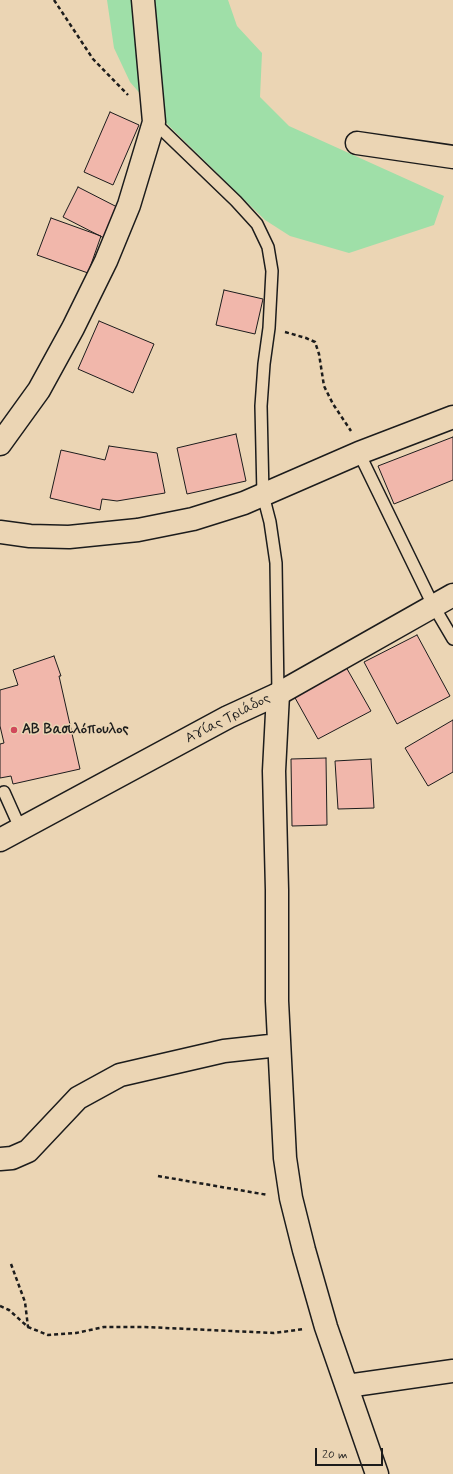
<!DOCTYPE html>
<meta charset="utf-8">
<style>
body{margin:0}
#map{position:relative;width:453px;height:1474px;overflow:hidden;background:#ebd5b4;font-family:Mynerve,sans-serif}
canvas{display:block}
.scale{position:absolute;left:315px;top:1448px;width:68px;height:18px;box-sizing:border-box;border:2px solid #1c1c1c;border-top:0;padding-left:5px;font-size:12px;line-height:14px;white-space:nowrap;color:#1c1c1c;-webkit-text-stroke:3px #ebd5b4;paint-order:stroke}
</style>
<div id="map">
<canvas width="453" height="1474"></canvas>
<div class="scale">20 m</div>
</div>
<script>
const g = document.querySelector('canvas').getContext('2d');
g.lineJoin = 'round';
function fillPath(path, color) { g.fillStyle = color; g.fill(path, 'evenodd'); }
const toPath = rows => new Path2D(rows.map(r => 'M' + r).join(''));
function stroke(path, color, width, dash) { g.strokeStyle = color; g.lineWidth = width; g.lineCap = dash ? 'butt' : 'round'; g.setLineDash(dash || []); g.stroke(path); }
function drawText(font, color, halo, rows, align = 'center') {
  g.font = font + ' Mynerve,sans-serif'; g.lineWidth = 3; g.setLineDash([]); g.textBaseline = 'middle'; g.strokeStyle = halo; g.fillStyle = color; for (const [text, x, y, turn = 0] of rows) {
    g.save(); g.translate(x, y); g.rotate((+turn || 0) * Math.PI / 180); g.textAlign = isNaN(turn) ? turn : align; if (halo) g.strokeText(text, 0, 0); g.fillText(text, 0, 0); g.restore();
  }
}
fillPath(toPath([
 [107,0,228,0,237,26,262,53,260,97,289,126,444,196,434,225,349,253,290,236,265,220,164,121,130,82,114,48]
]), '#9fdfa8');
const building = toPath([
 [110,112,139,125,113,185,84,172,110,112],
 [78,187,119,208,104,238,63,217,78,187],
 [51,218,101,236,88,273,37,255,51,218],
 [224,290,263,299,255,334,216,325,224,290],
 [99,321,154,344,133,393,78,369,99,321],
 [236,434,246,481,187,494,177,448,236,434],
 [453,437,453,480,394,504,378,466,453,437],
 [109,446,157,453,165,493,117,501,102,499,100,510,50,498,61,450,105,460,109,446],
 [417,635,450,696,397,724,364,662,417,635],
 [54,656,61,676,59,676,80,769,13,784,11,776,0,778,0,744,4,743,0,726,0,690,18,685,13,670,54,656],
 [346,667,371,711,318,739,294,696,346,667],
 [453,720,453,772,428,786,405,748,453,720],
 [326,758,327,825,292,826,291,759,326,758],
 [371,759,374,808,338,809,335,761,371,759]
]);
fillPath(building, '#f1b7ab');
stroke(building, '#1c1c1c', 1);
const service = toPath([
 [154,122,236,201,257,224,268,247,272,271,269,328,264,364,261,406,263,495,270,522,276,563,278,694],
 [359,453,433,605,453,639],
 [4,792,21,830]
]);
const minor = toPath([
 [357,143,453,157],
 [0,444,39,390,73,328,106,261,129,205,154,122,143,0],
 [0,532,30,536,69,537,138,530,193,519,244,503,359,453,453,417],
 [278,694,274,771,277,890,277,1001,285,1158,291,1198,304,1250,326,1327,377,1474],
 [0,1159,12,1158,28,1151,78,1098,120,1075,224,1051,279,1045],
 [347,1386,453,1371]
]);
const tertiary = toPath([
 [0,840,228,717,278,694,453,595]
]);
stroke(service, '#1c1c1c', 14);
stroke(minor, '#1c1c1c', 25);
stroke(tertiary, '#1c1c1c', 25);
stroke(toPath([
 [54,0,93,59,128,95],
 [285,332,306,338,315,342,319,354,324,386,333,404,351,431],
 [158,1176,268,1195],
 [11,1264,25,1302,28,1327],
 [0,1306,9,1310,28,1327,48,1335,76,1333,104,1327,145,1327,274,1333,304,1329]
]), '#1c1c1c', 2.5, [4, 3]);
stroke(service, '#ebd5b4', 11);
stroke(minor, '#ebd5b4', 22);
stroke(tertiary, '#ebd5b4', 22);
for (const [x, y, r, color] of [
 [14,730,4,"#d1495b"]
]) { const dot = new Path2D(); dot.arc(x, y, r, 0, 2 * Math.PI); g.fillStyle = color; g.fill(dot); stroke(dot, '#ebd5b4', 1.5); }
drawText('14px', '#1c1c1c', '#ebd5b4', [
 ["Αγίας Τριάδος",228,719,-27]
]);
drawText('bold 14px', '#1c1c1c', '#ebd5b4', [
 ["ΑΒ Βασιλόπουλος",22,730]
], 'left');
</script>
